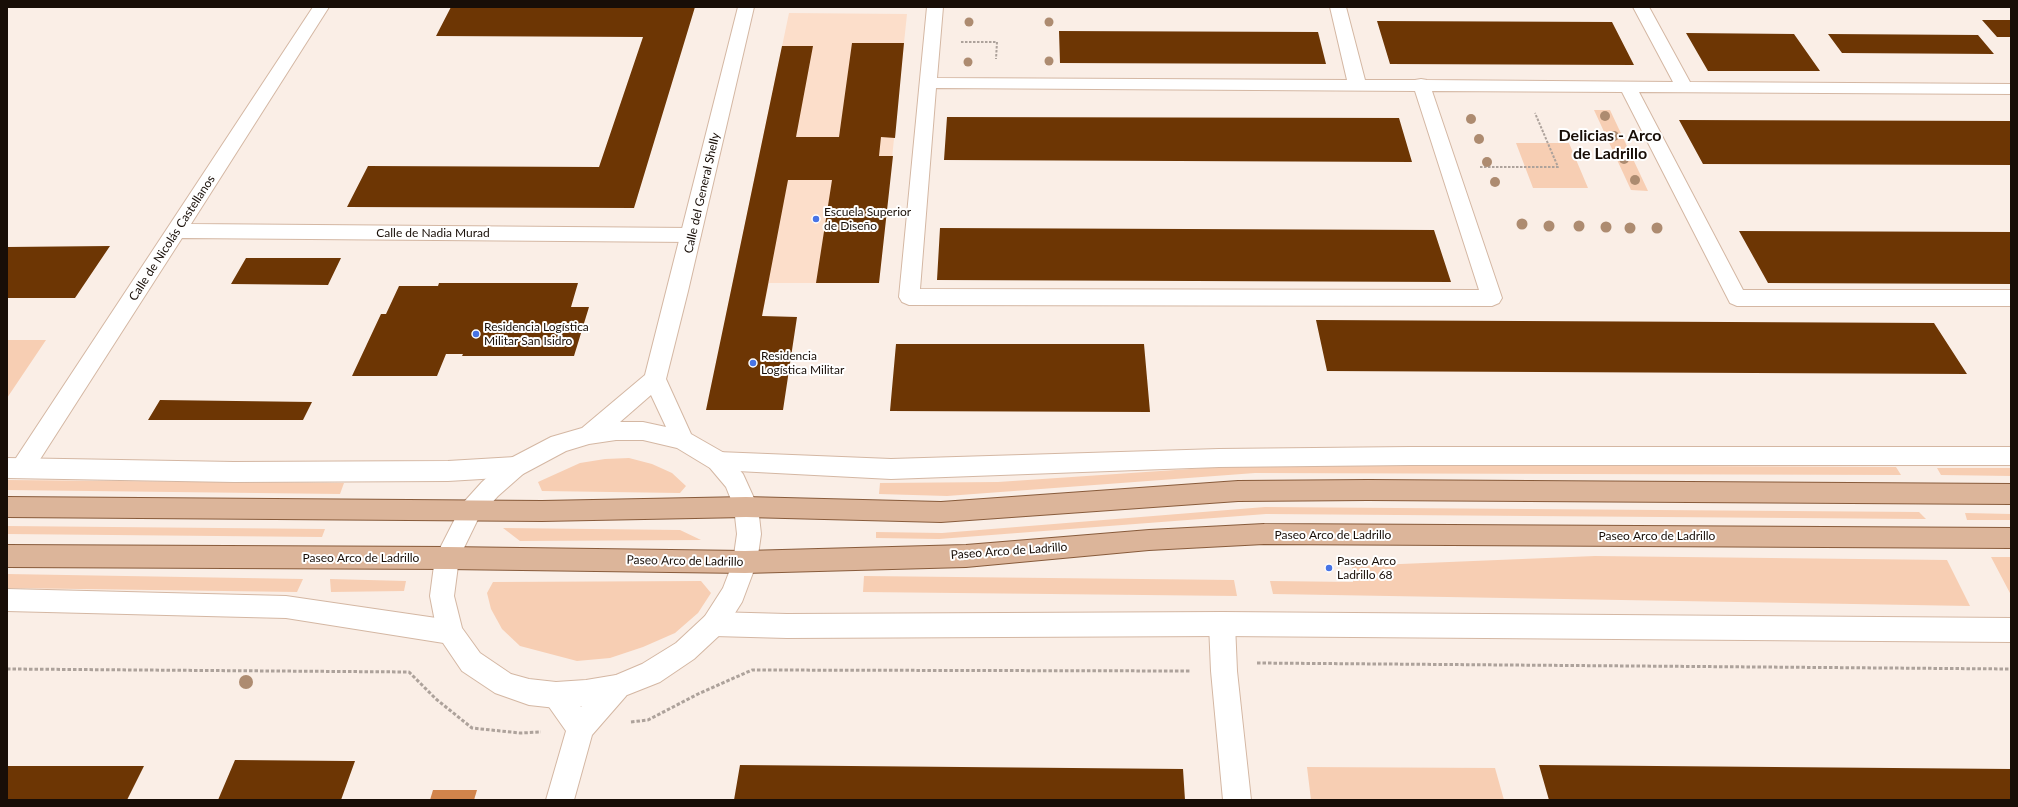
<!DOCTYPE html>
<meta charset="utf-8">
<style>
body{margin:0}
#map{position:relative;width:2018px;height:807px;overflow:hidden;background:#faeee6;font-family:Lato,sans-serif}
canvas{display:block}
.frame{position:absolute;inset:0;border:8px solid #180e07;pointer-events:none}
</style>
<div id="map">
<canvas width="2018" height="807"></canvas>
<div class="frame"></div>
</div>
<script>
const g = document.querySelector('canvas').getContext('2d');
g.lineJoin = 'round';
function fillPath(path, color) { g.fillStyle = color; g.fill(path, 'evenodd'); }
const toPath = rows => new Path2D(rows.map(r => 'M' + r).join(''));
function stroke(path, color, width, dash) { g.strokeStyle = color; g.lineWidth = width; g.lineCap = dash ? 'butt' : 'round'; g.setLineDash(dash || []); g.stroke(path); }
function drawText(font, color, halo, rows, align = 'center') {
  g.font = font + ' Lato,sans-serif'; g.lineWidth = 4; g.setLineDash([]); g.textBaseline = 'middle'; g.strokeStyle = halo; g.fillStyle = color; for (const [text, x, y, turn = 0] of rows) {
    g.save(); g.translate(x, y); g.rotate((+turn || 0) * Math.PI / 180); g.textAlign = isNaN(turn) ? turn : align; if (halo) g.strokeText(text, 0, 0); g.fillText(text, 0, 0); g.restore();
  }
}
fillPath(toPath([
 [789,13,907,14,879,283,769,283,762,316,726,315]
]), '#fcdeca');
fillPath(toPath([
 [1594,110,1610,110,1648,191,1631,190],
 [1516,143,1569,143,1588,188,1533,188],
 [7,340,46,340,7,398],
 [629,458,652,464,672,473,686,486,680,493,542,491,538,482,580,463,605,459],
 [1264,464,1896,467,1901,475,1255,473,947,496,879,494,880,483,998,482],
 [1937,468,2011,468,2011,476,1941,475],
 [7,480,344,483,340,494,7,490],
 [1265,507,1919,512,1926,519,1266,514,939,539,876,538,876,532,942,533],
 [1965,513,2011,514,2011,520,1967,520],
 [7,526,325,529,322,537,7,534],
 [503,528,680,530,701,540,520,541],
 [1595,556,1947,560,1970,606,1273,594,1270,581,1353,582,1352,566],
 [1991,557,2011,557,2011,595],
 [7,574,303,579,297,592,7,588],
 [864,576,1234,580,1237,596,863,592],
 [330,579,406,581,404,591,331,592],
 [701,581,711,593,698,613,675,633,643,647,610,658,577,661,520,646,502,629,491,609,487,593,493,582],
 [1307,767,1495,768,1504,800,1311,800]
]), '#f7ceb3');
fillPath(toPath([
 [433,790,477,790,474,800,430,800]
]), '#d1844b');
fillPath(toPath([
 [451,7,695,7,634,208,347,207,368,166,599,167,643,37,436,36],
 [1982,20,2011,20,2011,37,1997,37],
 [1377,21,1612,22,1634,65,1390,64],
 [1059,31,1318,32,1326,64,1060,63],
 [1686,33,1794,34,1820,71,1708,71],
 [1828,34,1978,35,1994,54,1842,53],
 [852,43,904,43,895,138,881,137,879,156,893,156,879,283,816,283,832,180,788,180,762,316,797,317,783,410,706,410,782,46,813,46,796,137,839,137],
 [947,117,1399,118,1412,162,944,160],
 [1679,120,2011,121,2011,165,1703,164],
 [940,228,1434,230,1451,282,937,280],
 [1739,231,2011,232,2011,284,1768,283],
 [110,246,75,298,7,298,7,247],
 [246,258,341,258,328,285,231,284],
 [439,283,578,283,571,307,589,307,574,356,462,356,463,354,446,354,437,376,352,376,381,314,386,314,399,286,438,286],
 [1316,320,1934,323,1967,374,1327,371],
 [896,344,1144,344,1150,412,890,411],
 [160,400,312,402,303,420,148,420],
 [235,760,348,761,355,761,341,800,218,800],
 [740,765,1183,769,1185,800,734,800],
 [1539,765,2011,769,2011,800,1549,800],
 [7,766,144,766,127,800,7,800]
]), '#6d3604');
const service = toPath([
 [1410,447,2011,447,2011,465,1410,465,1219,467,891,479,718,470,710,468,707,461,710,454,718,452,891,459,1219,449,1410,447],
 [515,457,523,460,526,467,523,474,515,477,448,481,234,482,7,478,7,458,234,462,448,461,515,457],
 [7,589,286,596,450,620,459,624,463,632,459,640,450,644,286,618,7,611,7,589],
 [714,612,787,614,1222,612,2011,618,2011,642,1222,636,787,638,714,636,705,632,701,624,705,616,714,612]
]);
const minor = toPath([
 [313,7,329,7,191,224,691,228,698,230,701,235,698,240,691,242,182,238,30,475,22,478,14,475,11,468,14,461,313,7],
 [927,7,943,7,937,78,1347,80,1330,7,1346,7,1365,80,1415,80,1421,79,1427,80,1673,82,1633,7,1649,7,1690,82,2011,84,2011,94,1639,92,1743,290,2011,290,2011,306,1737,306,1730,303,1622,92,1432,91,1502,298,1499,303,1492,306,909,305,902,302,899,297,927,7],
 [936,88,1415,91,1479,290,920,289,936,88],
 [1222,612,1231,616,1235,624,1237,671,1251,800,1223,800,1211,671,1209,624,1213,616,1222,612],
 [617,675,626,678,630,687,626,696,592,735,574,800,546,800,566,731,547,704,543,695,547,686,556,682,565,686,581,707,608,678,617,675]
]);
const tertiary = toPath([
 [738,7,754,7,688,291,666,379,691,434,726,454,743,474,758,507,761,534,757,562,742,602,723,632,694,659,660,682,617,699,586,706,556,708,529,705,495,693,462,671,441,640,437,632,430,596,435,558,463,503,482,482,507,460,551,437,582,428,645,375,738,7],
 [651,395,666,427,643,422,620,422,651,395],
 [616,440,643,440,677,448,710,468,726,487,734,507,737,534,733,562,723,588,705,616,676,643,642,664,616,675,586,680,556,682,529,679,511,674,480,653,462,628,454,596,459,558,479,517,498,496,523,474,566,451,589,444,616,440]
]);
const primary = toPath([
 [1368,480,2011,484,2011,504,1368,500,1238,501,941,522,746,517,542,521,7,517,7,497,542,501,746,497,941,502,1238,481,1368,480],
 [1264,524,2011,528,2011,548,1264,544,1149,550,966,567,745,573,447,569,7,567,7,545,447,547,745,551,966,545,1149,530,1264,524]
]);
stroke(service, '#d4b7a3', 2);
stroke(minor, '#d4b7a3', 2);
stroke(tertiary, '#d4b7a3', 2);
stroke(primary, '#885b3b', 2);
stroke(toPath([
 [961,42,997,42,996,59],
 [1480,167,1558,167,1535,113]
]), '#ada29b', 2, [2.5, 1.5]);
stroke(toPath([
 [1257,663,2011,669],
 [7,669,409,672,436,699,472,728,520,733,541,732],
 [631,722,648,720,698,694,752,670,1190,671]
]), '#ada29b', 3, [3.5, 2]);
fillPath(service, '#fff');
fillPath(minor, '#fff');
fillPath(tertiary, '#fff');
fillPath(primary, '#dcb59a');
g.fillStyle = '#ad8b70';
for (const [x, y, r] of [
 [969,22,4.5],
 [1049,22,4.5],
 [1049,61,4.5],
 [968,62,4.5],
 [1605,116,5],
 [1471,119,5],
 [1614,136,5],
 [1479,139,5],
 [1624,159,5],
 [1487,162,5],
 [1635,180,5],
 [1495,182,5],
 [1522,224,5.5],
 [1549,226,5.5],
 [1579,226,5.5],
 [1606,227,5.5],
 [1630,228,5.5],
 [1657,228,5.5],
 [246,682,7]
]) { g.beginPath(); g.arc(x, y, r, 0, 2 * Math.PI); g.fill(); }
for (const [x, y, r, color] of [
 [816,219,4,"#4774e6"],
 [476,334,4,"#4774e6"],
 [753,363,4,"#4774e6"],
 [1329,568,4,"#4774e6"]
]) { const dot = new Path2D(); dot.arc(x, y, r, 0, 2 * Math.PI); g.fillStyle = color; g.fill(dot); stroke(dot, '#fff', 1.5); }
drawText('12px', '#180e07', '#fff', [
 ["Calle del General Shelly",702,193,-77],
 ["Calle de Nadia Murad",433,233],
 ["Calle de Nicolás Castellanos",172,238,-57],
 ["Paseo Arco de Ladrillo",1333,535],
 ["Paseo Arco de Ladrillo",1657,536],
 ["Paseo Arco de Ladrillo",1009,551,-4],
 ["Paseo Arco de Ladrillo",361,558],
 ["Paseo Arco de Ladrillo",685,561,1]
]);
drawText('12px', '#180e07', '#fff', [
 ["Escuela Superior",824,212],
 ["de Diseño",824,226],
 ["Residencia Logística",484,327],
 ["Militar San Isidro",484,341],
 ["Residencia",761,356],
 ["Logística Militar",761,370],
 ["Paseo Arco",1337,561],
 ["Ladrillo 68",1337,575]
], 'left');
drawText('bold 16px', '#180e07', '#fff', [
 ["Delicias - Arco",1610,136],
 ["de Ladrillo",1610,154]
]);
</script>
